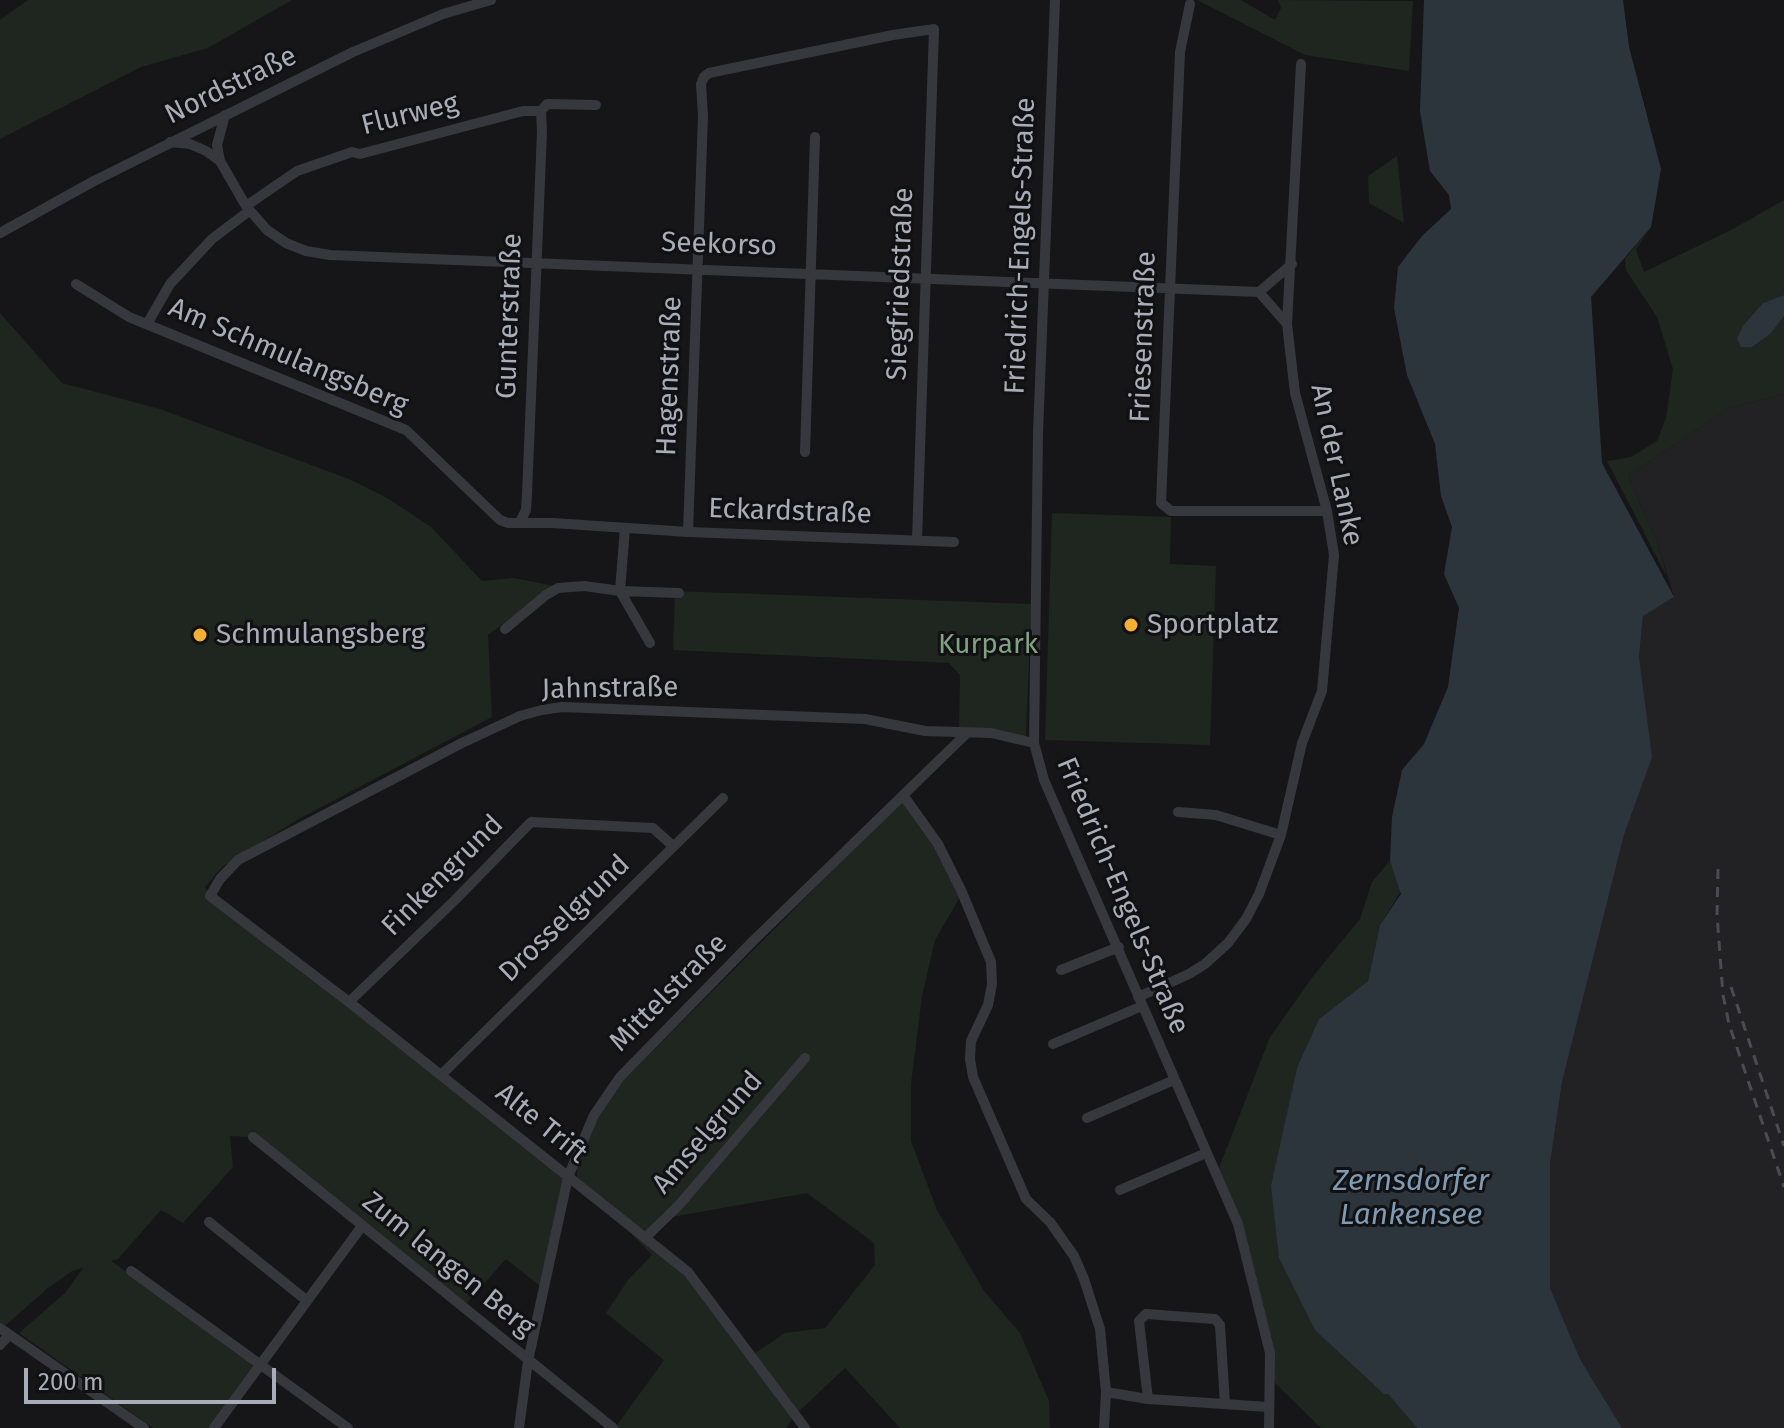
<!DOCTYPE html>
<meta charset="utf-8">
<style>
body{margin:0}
#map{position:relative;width:1784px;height:1428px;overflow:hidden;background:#161618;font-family:"Fira Sans",sans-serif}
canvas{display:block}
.scale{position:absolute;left:24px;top:1368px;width:252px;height:36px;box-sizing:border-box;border:4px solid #a8adb8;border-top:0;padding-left:10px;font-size:24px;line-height:28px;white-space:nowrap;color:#a8adb8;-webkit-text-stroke:6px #111113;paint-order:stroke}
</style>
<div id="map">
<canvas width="1784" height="1428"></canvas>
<div class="scale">200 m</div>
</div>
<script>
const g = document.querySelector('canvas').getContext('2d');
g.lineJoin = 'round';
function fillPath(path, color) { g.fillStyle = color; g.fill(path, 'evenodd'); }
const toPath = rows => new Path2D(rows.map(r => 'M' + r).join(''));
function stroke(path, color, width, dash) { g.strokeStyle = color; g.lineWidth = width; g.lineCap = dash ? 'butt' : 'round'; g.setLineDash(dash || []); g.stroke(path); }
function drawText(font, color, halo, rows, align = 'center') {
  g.font = font + ' "Fira Sans",sans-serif'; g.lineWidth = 6; g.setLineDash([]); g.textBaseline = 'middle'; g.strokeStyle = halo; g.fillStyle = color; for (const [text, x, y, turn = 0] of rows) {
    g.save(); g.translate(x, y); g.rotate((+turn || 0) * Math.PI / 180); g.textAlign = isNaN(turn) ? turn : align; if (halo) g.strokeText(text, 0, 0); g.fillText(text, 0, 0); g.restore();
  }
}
fillPath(toPath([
 [1784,394,1784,1428,1622,1428,1580,1359,1550,1288,1550,1164,1562,1082,1624,835,1651,757,1639,657,1643,615,1674,597,1658,544,1628,476,1729,408]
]), '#222225');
fillPath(toPath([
 [28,0,292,0,208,48,141,67,0,139,0,20],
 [1197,0,1241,0,1275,20,1281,8,1278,0,1413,1,1409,71,1305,55],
 [1397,156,1404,223,1369,203,1368,176],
 [1784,200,1784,295,1763,303,1781,318,1784,316,1784,394,1729,408,1628,476,1658,544,1667,577,1607,461,1631,457,1657,441,1666,418,1673,369,1657,317,1626,270,1625,259,1651,227,1636,249,1644,272,1731,230],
 [0,313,62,383,160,409,349,479,389,499,431,527,482,581,514,578,554,586,488,635,492,717,297,820,223,866,205,887,210,896,560,1173,564,1180,540,1286,506,1259,464,1306,253,1137,230,1136,233,1167,183,1223,161,1210,118,1259,111,1261,256,1363,210,1428,153,1428,19,1333,66,1292,83,1268,72,1271,48,1288,5,1326,0,1323],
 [1052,513,1171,517,1170,564,1216,566,1210,745,1045,740],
 [675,591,1031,604,1026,737,959,730,960,675,949,663,673,650],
 [903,800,936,846,960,897,935,940,922,996,911,1084,911,1141,937,1210,984,1291,1020,1333,1049,1401,1050,1428,900,1428,845,1368,795,1415,786,1428,615,1428,664,1360,606,1313,628,1280,652,1255,577,1177,577,1167,598,1117,623,1081],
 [807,1193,874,1243,875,1265,825,1328,785,1333,754,1354,690,1270,650,1236,666,1218],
 [1390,861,1401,891,1380,925,1368,981,1319,1019,1388,1394,1417,1428,1321,1428,1273,1381,1241,1221,1219,1168,1270,1037,1314,975,1360,919,1372,882]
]), '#1e261f');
fillPath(toPath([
 [1424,0,1623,0,1629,47,1661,169,1651,227,1591,297,1602,463,1674,597,1643,616,1639,657,1652,757,1624,835,1562,1082,1550,1164,1550,1288,1580,1359,1622,1428,1417,1428,1388,1394,1384,1394,1315,1330,1279,1258,1271,1186,1297,1068,1319,1019,1368,981,1380,925,1401,894,1390,861,1392,817,1402,770,1424,744,1448,687,1459,608,1444,574,1452,527,1441,496,1435,444,1407,375,1394,308,1398,267,1422,236,1451,209,1449,195,1430,171,1420,111],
 [1784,295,1784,316,1770,334,1752,347,1741,347,1737,339,1743,326,1763,303]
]), '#2c353c');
stroke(toPath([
 [1055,0,1038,433,1034,743,1044,780,1238,1224,1270,1353,1269,1428],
 [1190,4,1180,52,1161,503,1171,511,1327,511],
 [170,142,190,144,206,151,220,161,246,206,267,230,286,243,306,251,330,255,1259,292,1287,324],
 [220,161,217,145,225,115],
 [246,206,297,171,352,152,360,154,523,111,541,111,547,104,596,105],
 [0,233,94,181,353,52,443,14,491,0],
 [76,284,129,317,406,430,500,520,508,523,553,523,688,532,954,542],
 [1259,292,1292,264],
 [147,324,170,284,212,239,249,211],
 [805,452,815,137],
 [520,522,526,510,527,494,542,132,541,111],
 [625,528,620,591,679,593],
 [688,532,703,116,701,84,704,77,709,73,893,35,934,29,917,540],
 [505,629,546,595,558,588,584,586,620,591,650,643],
 [903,795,938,844,961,890,991,962,992,984,988,1005,971,1041,970,1059,973,1077,1026,1199,1050,1222,1074,1256,1084,1279,1100,1329,1106,1392,1104,1428],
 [1178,812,1216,815,1281,835],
 [1061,970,1119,947],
 [1138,997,1189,974,1205,964,1228,943,1246,919,1259,894,1281,835,1302,743,1322,691,1334,555,1327,511,1295,393,1287,324,1301,64],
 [349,1002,455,900,531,822,653,828,673,846],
 [1053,1044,1142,1006],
 [441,1075,723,798],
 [1087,1118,1174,1080],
 [253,1137,613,1428],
 [1120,1190,1206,1153],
 [209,1222,306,1300],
 [646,1237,679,1205,805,1058],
 [131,1271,348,1428],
 [0,1328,144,1428],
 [0,1345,9,1335],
 [1106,1392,1148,1399,1269,1407],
 [1148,1399,1139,1321,1146,1314,1215,1319,1220,1325,1225,1404],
 [214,1428,362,1226],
 [519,1428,528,1361,568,1177,594,1115,620,1077,754,940,966,734],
 [805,1428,688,1272,349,1002,210,896,220,879,238,860,462,743,520,716,542,710,562,707,865,719,925,731,991,733,1034,743]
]), '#37383d', 10);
stroke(toPath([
 [1718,869,1717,915,1723,995,1729,1024,1784,1187],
 [1731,987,1784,1146]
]), '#4a4c52', 3, [10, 8]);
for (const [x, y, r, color] of [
 [1131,625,8,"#f2b134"],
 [200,635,8,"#f2b134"]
]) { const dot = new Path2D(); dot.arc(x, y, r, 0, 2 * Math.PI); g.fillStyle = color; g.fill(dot); stroke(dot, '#111113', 3); }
drawText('28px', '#a8adb8', '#111113', [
 ["Nordstraße",231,86,-26],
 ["Flurweg",410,115,-14],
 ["Seekorso",719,245,2],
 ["Friedrich-Engels-Straße",1021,246,-88],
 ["Siegfriedstraße",901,284,-88],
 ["Gunterstraße",510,316,-88],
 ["Friesenstraße",1144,337,-88],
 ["Am Schmulangsberg",288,357,23],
 ["Hagenstraße",670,376,-88],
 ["An der Lanke",1336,465,78],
 ["Eckardstraße",790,512,2],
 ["Jahnstraße",610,689,-1],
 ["Finkengrund",443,876,-45],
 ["Friedrich-Engels-Straße",1122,896,67],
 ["Drosselgrund",565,919,-44],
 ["Mittelstraße",669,993,-45],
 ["Alte Trift",541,1124,39],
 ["Amselgrund",708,1133,-49],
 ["Zum langen Berg",448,1265,39]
]);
drawText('28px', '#a8adb8', '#111113', [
 ["Sportplatz",1147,625],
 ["Schmulangsberg",216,635]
], 'left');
drawText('28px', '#7fa381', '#111113', [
 ["Kurpark",988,645]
]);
drawText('italic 30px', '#7f9bb3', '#111113', [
 ["Zernsdorfer",1411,1182],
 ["Lankensee",1411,1216]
]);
</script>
